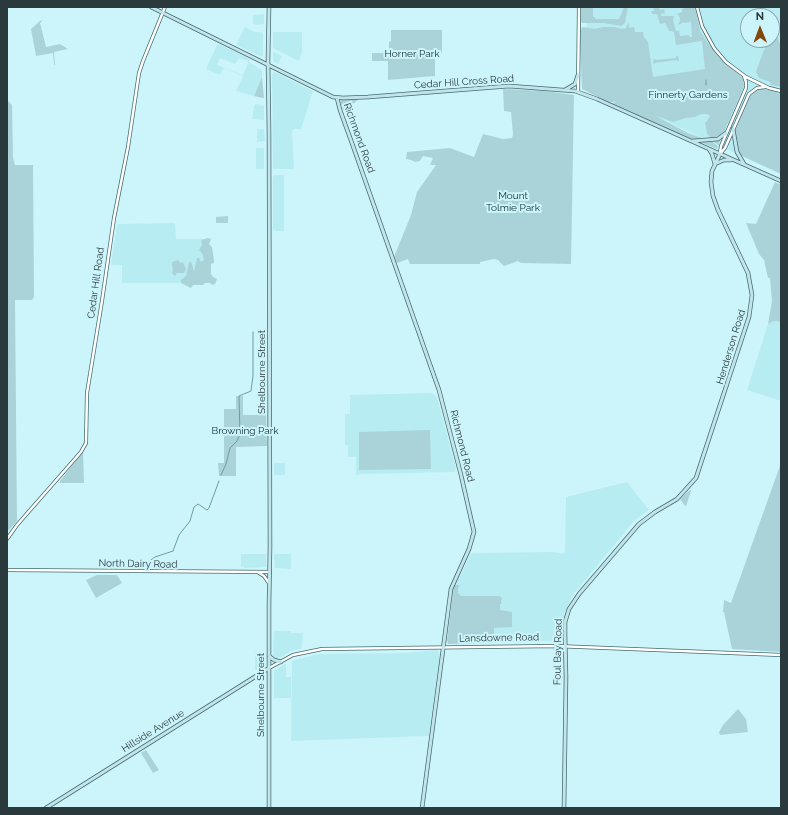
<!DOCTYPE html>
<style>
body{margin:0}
#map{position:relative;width:788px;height:815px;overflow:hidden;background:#ccf5fb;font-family:Raleway,sans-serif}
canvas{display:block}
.frame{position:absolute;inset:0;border:8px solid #29393c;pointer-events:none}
.north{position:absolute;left:740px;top:8px;width:40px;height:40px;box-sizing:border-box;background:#ccf5fb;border:1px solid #8baaaf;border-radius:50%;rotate:359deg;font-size:11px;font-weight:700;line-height:16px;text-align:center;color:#29393c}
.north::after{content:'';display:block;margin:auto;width:14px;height:18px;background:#854709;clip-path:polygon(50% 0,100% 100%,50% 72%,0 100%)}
</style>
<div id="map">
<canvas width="788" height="815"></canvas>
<div class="frame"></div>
<div class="north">N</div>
</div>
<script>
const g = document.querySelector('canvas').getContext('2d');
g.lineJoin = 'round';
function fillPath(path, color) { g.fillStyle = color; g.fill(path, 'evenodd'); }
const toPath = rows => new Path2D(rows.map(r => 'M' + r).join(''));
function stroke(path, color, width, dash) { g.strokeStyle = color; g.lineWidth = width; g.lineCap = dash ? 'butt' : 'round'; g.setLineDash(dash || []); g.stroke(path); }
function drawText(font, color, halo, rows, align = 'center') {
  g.font = font + ' Raleway,sans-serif'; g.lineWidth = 4; g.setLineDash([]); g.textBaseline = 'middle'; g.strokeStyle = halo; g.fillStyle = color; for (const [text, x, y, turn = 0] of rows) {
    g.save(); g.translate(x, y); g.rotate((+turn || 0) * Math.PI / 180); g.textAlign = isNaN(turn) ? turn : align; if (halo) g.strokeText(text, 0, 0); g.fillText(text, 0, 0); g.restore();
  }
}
fillPath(toPath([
 [587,7,781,7,781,174,604,93,586,60],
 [748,16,772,16,772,40,748,40],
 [264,14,264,24,256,25,253,24,253,15],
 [245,27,255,32,261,32,263,33,263,55,262,57,236,45],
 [273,32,302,32,302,52,299,61,273,48],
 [219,44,246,57,250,60,249,62,262,70,262,77,254,96,236,91,243,76,224,68,220,75,206,69,217,45],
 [220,58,235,64,239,58,248,61,248,63,243,75,217,65],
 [273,52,282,56,278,64,273,61],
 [275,72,313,91,301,129,294,129,292,131,294,169,273,169,272,75,273,72],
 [256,104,264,106,264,120,252,119,254,106],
 [257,129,264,129,265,141,257,142],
 [256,148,264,148,264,169,256,169],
 [274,175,284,175,284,231,275,231,273,230,273,178],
 [175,223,176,239,209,239,210,283,122,283,122,265,111,265,117,224],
 [774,321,781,322,781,401,747,390,768,324],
 [432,393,437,397,456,469,455,472,360,474,356,475,356,457,348,457,348,445,345,445,345,414,350,414,350,395],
 [274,463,285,463,285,475,274,475],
 [627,482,649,510,634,521,573,595,564,614,560,641,449,641,454,589,471,553,554,552,562,554,565,552,566,497],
 [241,554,266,554,266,567,245,568,241,566],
 [274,554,291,554,291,569,275,568],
 [274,631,291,631,291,633,303,633,302,647,301,649,291,651,278,659,275,659,273,657],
 [436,650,438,651,440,655,429,736,291,741,292,661,318,654,405,653],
 [255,652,264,652,264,665,255,671],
 [286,663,286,677,291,677,291,698,274,698,274,671]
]), '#b8ecf3');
fillPath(toPath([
 [581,7,593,7,593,17,595,17,595,19,619,19,624,7,628,7,625,23,621,26,604,23,582,23,581,21],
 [653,7,659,7,660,10,664,9,665,13,661,14,661,16,674,16,673,20,676,31,679,31,680,36,689,35,690,37,692,37,691,22,681,23,681,24,678,25,680,21,680,18,677,14,682,12,682,9,685,7,695,7,700,31,710,46,721,57,743,78,744,86,742,91,718,145,707,134,705,122,706,122,710,116,707,114,701,114,695,117,686,118,673,122,654,115,688,133,705,139,696,140,686,137,612,104,616,101,610,103,582,89,580,41,580,30,583,27,595,29,603,27,615,27,622,29,626,28,628,23,629,24,629,28,634,27,635,32,643,32,644,37,648,42,653,77,705,69,702,41,676,45,674,32,672,31,669,31,665,23,660,24,657,14,652,14,651,11,654,11],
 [43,20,40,23,46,47,60,44,68,49,54,52,55,65,54,65,53,53,36,56,31,29,40,21],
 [391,30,442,30,442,53,437,53,435,55,435,76,388,80,388,61,372,61,372,53,389,53,389,42,391,41],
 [776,38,778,38,781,48,781,87,771,85,770,82,759,78,756,72,763,52,769,42,772,42],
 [676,56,678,56,679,61,677,61,676,60,655,63,655,64,653,63,654,59,655,59,656,60,676,58],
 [262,77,264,98,263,98,254,96],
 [503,89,545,91,574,95,571,264,521,263,518,261,504,266,498,260,494,259,480,262,480,264,410,264,408,259,397,263,394,257,411,215,417,192,436,165,430,165,433,158,423,156,420,161,415,162,411,160,406,159,407,152,450,148,474,157,483,134,503,139,512,138,513,134,511,112,504,111],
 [761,89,769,89,781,94,781,174,740,155,735,136,736,127,750,95,756,90],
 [359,99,344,111,343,110,340,100],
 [7,100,12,105,13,158,15,165,33,165,34,297,32,300,15,300,17,521,7,532],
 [711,141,718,146,717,149,700,142],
 [775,182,781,185,781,322,774,321,768,324,772,301,770,278,768,278,764,260,759,254,746,223,756,224],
 [228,216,228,223,216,223,216,217],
 [208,238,211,239,209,244,212,247,214,260,214,263,211,264,211,274,213,277,217,279,215,284,212,285,210,283,205,283,203,285,193,285,191,288,181,283,181,280,186,276,189,262,191,262,192,264,194,272,197,258,199,258,201,262,204,260,202,253,199,250,202,245,201,240],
 [178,260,181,263,183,262,186,269,184,273,177,273,175,276,172,273,173,270,172,265,172,262],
 [236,396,243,396,243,415,266,415,267,446,236,447,236,476,219,476,218,463,224,463,224,409,236,409],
 [430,430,431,469,359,470,359,432],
 [83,451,84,483,60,483,60,481],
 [781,463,781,652,732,649,724,612,723,612,724,600,731,603],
 [690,490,691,491,686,506,685,506,680,499],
 [97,575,117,575,122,583,96,598,86,580],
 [454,585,460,585,458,588,458,593,461,596,500,596,502,598,501,602,502,604,500,604,500,610,512,612,512,627,494,628,494,641,492,643,448,644,447,640],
 [738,709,746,719,748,732,720,735,719,732,723,725],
 [146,750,159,770,153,773,141,753]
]), '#aad3d9');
stroke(toPath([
 [706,80,706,85],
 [221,475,226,464,230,448,237,441,240,434,239,396,251,391,253,376,253,332],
 [147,563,155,557,173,551,179,535,190,521,194,507,198,504,207,510,209,508,219,481]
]), '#699ea6', 1);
const tertiary = toPath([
 [697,7,702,26,714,48,726,62,746,77,769,88,781,91],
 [578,92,579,7],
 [720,153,721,146,746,88,746,82,744,76],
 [720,154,725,148,749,94,757,88,765,87],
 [7,539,17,525,81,452,86,443,87,393,102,301,114,218,128,147,139,73,143,61,165,7],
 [7,570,270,572],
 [259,573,264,576,269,583],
 [269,668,293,655,322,649,556,646,781,655]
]);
const secondary = toPath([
 [151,7,333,97,343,98,368,97,509,86,575,91,597,99,781,181],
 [565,90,575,84,578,75],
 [337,98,340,110,353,146,439,390,461,475,474,532,469,549,451,589,422,808],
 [733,129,737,152,744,164],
 [693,141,718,139,726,133],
 [709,149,712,154,715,164],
 [715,164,724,160,731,160],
 [269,656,274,660,281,662],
 [46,808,269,668],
 [269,808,269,605,270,546,269,132,268,60,269,7],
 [564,808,566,677,565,634,565,622,569,609,579,594,639,524,655,512,677,499,696,478,749,317,752,295,748,273,718,210,713,196,711,182,712,171,720,154]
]);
stroke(tertiary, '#446a6f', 4);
stroke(secondary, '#446a6f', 4.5);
stroke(tertiary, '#fff', 2.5);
stroke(secondary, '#c1e5ea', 3);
drawText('10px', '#132f33', '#ccf5fb', [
 ["Horner Park",412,54],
 ["Finnerty Gardens",688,95],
 ["Mount",513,196],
 ["Tolmie Park",513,208],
 ["Browning Park",245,431]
]);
drawText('10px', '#29393c', '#ccf5fb', [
 ["Cedar Hill Cross Road",464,82,-4],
 ["Richmond Road",359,138,70],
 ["Cedar Hill Road",96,283,-82],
 ["Henderson Road",731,347,-73],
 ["Shelbourne Street",262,372,-90],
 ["Richmond Road",462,446,76],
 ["North Dairy Road",138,564,1],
 ["Lansdowne Road",499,638,-1],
 ["Foul Bay Road",558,652,-89],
 ["Shelbourne Street",261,695,-90],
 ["Hillside Avenue",153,731,-32]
]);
</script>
